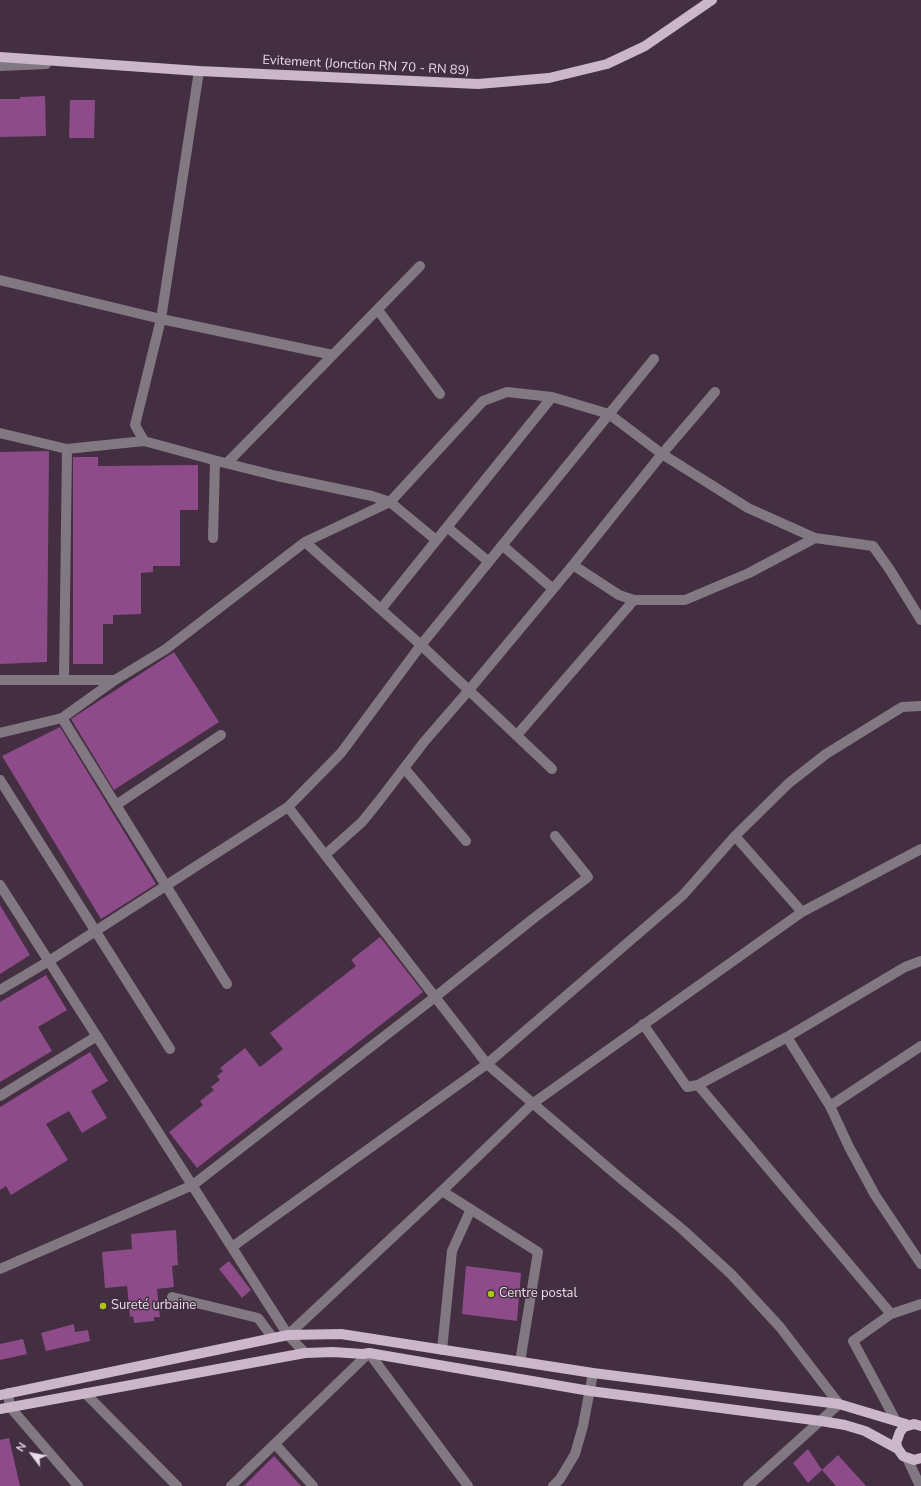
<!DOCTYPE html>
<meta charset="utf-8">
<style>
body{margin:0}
#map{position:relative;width:921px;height:1486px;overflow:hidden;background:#432f41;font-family:"Nunito Sans",sans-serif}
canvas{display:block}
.north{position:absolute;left:12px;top:1434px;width:40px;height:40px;-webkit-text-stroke:3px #432f41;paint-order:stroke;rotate:302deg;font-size:11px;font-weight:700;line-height:16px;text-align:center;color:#e9dce8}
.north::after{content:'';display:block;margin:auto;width:14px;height:18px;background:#e9dce8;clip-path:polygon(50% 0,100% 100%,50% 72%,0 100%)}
</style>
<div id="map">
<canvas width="921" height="1486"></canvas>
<div class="north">N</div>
</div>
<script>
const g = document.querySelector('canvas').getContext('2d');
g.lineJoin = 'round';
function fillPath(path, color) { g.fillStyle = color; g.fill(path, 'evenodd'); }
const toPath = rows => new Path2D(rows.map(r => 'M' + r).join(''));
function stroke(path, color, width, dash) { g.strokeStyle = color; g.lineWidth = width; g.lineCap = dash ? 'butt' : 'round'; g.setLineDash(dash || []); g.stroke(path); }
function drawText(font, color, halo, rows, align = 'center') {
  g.font = font + ' "Nunito Sans",sans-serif'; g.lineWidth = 3; g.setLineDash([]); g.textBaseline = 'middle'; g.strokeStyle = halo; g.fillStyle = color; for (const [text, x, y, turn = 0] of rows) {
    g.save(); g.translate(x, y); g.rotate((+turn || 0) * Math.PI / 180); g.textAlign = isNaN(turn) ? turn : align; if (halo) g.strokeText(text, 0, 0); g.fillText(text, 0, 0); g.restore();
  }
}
fillPath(toPath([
 [45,96,46,136,0,137,0,99,20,99,20,97],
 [70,100,95,100,94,138,69,138],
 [49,451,47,662,0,664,0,452],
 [73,457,98,457,98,466,198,465,198,510,180,510,180,566,153,566,153,572,141,573,141,614,113,615,113,624,103,624,103,664,73,664],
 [174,652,219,722,114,790,71,719],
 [60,727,156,884,101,919,2,756],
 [0,905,30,955,0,974],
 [380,937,423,992,197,1168,169,1132,203,1105,200,1101,214,1090,211,1087,220,1080,217,1076,223,1071,220,1068,245,1048,260,1067,283,1049,270,1033,356,966,351,960],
 [46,975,67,1010,38,1027,52,1051,0,1082,0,1002],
 [90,1052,108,1081,91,1091,107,1118,82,1133,69,1111,46,1124,68,1160,11,1195,6,1186,0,1190,0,1107],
 [176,1230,178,1265,172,1266,174,1287,157,1289,160,1317,154,1317,154,1321,134,1323,133,1316,130,1317,127,1286,105,1288,102,1252,132,1249,131,1234],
 [229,1261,251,1290,242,1298,219,1269],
 [466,1266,521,1273,517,1321,462,1314],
 [74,1324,75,1332,88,1330,90,1341,46,1351,41,1333],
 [23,1339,27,1354,0,1360,0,1344],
 [9,1438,20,1486,0,1486,0,1440],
 [808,1449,822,1470,808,1483,793,1463],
 [838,1455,866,1486,836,1486,822,1470],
 [274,1456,301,1486,244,1486]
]), '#8d4b89');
stroke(toPath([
 [0,66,46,64],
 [199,71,161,319,135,425,144,441,221,462,277,476,372,496,390,502,436,540],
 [0,280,161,319,333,355],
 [378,310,440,394],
 [0,433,67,449,64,679],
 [67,449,144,441],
 [227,463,420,266],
 [447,527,489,562],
 [213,538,215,461],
 [305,542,421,645,552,769],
 [502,545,553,589],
 [573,565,619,595,634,600,685,600,749,573,815,538],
 [381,609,552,397],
 [0,680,115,680],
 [62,718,227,984],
 [0,733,62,718,115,680,166,649,305,542,390,502,483,401,507,392,552,397,609,414,662,454,748,508,815,538,873,546,890,570,921,620],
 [517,735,634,600],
 [404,768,466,841],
 [0,780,170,1049],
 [116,805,221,735],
 [288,807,487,1064,620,1178,682,1229,731,1274,780,1327,839,1404,748,1486],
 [735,836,802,912],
 [325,855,362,822,379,801,424,742,469,690,573,565,662,454,715,392],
 [0,885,288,1335,305,1353],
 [0,990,49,961,288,807,341,753,421,645,654,359],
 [643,1024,687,1087,698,1085],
 [787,1037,830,1106,849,1147,875,1195,921,1264],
 [0,1096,97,1036],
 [830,1106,921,1046],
 [442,1191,538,1252,520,1362],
 [232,1247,487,1064,683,895,735,836,789,783,826,754,902,707,921,706],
 [0,1269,193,1185,435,997,534,918,588,877,555,836],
 [172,1297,258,1318,273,1338],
 [891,1314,698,1085,787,1037,905,967,921,961],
 [288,1335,442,1191,532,1104,802,912,921,849],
 [442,1350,452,1251,471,1209],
 [8,1393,10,1407,78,1486],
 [85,1393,177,1486],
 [896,1421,853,1341,891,1314,921,1304],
 [275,1444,313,1486],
 [907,1458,920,1486],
 [231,1486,369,1353,468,1486],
 [553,1486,560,1479,575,1454,583,1426,593,1373]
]), '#827881', 10);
stroke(toPath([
 [0,57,199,71,478,84,549,78,607,64,645,46,712,0],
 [0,1395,288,1335,341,1334,593,1373,839,1404,909,1425],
 [0,1409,305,1353,333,1352,363,1354,369,1353,590,1391,821,1421,845,1425,865,1431,898,1449],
 [921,1426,914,1424,904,1427,900,1432,896,1443,898,1449,903,1456,914,1460,921,1458]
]), '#ccb7ca', 10);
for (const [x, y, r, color] of [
 [491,1294,4,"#abc614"],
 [103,1306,4,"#abc614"]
]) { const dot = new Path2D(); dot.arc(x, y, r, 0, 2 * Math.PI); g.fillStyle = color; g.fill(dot); stroke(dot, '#432f41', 1.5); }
drawText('13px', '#e9dce8', '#432f41', [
 ["Evitement (Jonction RN 70 - RN 89)",366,66,3]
]);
drawText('13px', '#e9dce8', '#432f41', [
 ["Centre postal",499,1294],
 ["Sureté urbaine",111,1306]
], 'left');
</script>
